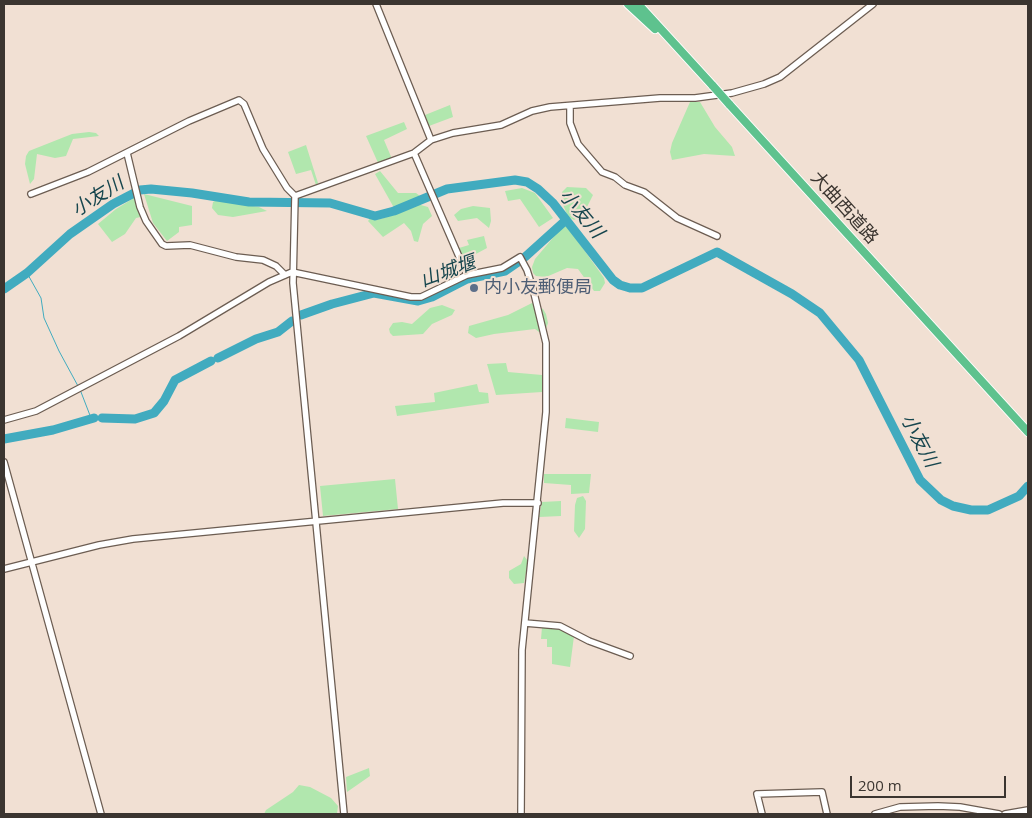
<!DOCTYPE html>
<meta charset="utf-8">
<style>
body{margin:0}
#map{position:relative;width:1032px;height:818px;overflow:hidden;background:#f1e0d3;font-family:"Open Sans",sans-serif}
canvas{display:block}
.frame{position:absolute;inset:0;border:5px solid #3b3530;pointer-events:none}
.scale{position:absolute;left:850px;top:776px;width:156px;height:22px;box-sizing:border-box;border:2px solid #3b3530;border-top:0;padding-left:6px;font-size:15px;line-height:18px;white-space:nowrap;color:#3b3530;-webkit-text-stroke:4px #f1e0d3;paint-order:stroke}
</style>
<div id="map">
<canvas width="1032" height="818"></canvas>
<div class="frame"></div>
<div class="scale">200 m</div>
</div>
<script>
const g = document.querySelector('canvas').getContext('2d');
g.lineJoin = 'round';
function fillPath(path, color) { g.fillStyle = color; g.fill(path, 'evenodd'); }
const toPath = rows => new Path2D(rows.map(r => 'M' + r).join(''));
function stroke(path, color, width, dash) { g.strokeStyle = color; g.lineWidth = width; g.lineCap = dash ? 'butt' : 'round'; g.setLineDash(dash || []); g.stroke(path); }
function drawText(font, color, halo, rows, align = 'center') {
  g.font = font + ' "Open Sans","Noto Sans JP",sans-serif'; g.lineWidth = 4; g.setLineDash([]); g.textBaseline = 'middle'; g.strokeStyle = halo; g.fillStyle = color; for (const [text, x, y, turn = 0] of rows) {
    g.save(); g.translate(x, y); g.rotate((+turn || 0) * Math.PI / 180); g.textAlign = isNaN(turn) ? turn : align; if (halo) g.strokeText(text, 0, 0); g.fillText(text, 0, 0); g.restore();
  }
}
fillPath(toPath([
 [690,102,700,102,715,127,732,147,735,156,704,154,672,160,670,152,672,143],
 [450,105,453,117,429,126,425,115],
 [404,122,407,129,384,140,392,159,379,165,366,136],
 [89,132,96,133,99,136,73,139,66,156,55,158,37,154,34,179,30,184,25,164,26,156,29,151,72,134],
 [306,145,318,183,316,185,311,170,296,174,288,152],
 [380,171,398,193,416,193,420,196,403,205,393,206,375,174],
 [567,187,586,188,593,195,583,215,574,220,568,217,562,202,562,192],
 [522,188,535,193,553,218,539,227,520,199,508,201,505,191],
 [144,194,192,206,192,225,179,227,179,232,167,241,153,223],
 [134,198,141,217,136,218,125,234,112,242,98,224,116,209],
 [217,200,259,207,267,211,233,217,218,215,212,208,213,202],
 [417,204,428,207,432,216,423,224,418,242,414,241,411,231,404,223,383,237,368,221,371,217,375,220,384,218],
 [473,206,490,208,491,221,489,228,477,218,458,221,454,215,461,209],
 [563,226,567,226,604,278,605,283,600,291,594,291,578,269,567,268,546,277,536,276,533,273,532,267,535,259],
 [484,236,487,248,474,255,469,269,459,248,469,245,467,240],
 [532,303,543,309,546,314,548,323,545,331,539,332,535,329,494,334,476,338,468,333,469,326,508,315],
 [442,305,455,310,452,315,432,324,423,334,393,336,390,333,389,329,393,323,402,322,412,324,430,308],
 [506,363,508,372,542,375,542,392,496,395,487,364],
 [477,384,479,392,488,393,489,403,397,416,395,406,435,402,434,393],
 [566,418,599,422,598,432,565,428],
 [544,474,591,474,589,493,571,494,571,485,544,483],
 [395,479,398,509,323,516,320,486],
 [583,496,586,501,585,529,579,538,574,531,575,505,577,498],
 [561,501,561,516,539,517,542,502],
 [524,556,528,561,524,583,514,584,509,578,509,571,521,564],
 [542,627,561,630,574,636,570,667,552,664,552,647,547,647,547,639,541,639],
 [369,768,370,776,347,792,346,777],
 [299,785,310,787,331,798,338,806,337,814,264,814,266,810,293,792]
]), '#b1e7ae');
stroke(toPath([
 [27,273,41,298,44,318,59,351,78,386],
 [81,392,91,418]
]), '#41abbf', 1);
stroke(toPath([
 [525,257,566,220],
 [4,289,27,273,70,234,113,204,140,190,151,189,192,193,249,202,330,203,375,216,394,211,447,189,515,180,527,182,538,189,553,203,613,280,620,285,630,288,642,288,717,252,792,294,820,313,859,360,920,480,941,500,953,506,971,510,988,510,1019,496,1028,486],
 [301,315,332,304,374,293,418,301,432,297,467,279,505,271,518,262],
 [218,358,256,339,278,332,292,321],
 [102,418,135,419,154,413,164,401,175,380,211,361],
 [4,439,53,430,94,418]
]), '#41abbf', 9);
const minor = toPath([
 [376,4,431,140],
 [570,106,570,123,578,144,602,172,615,177,625,185,644,192,677,218,717,236],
 [127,153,140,207,146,221,162,244,166,246,190,245,236,257,263,260,276,266,285,275],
 [414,153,467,275],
 [31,194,88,172,189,121,239,100,244,104,263,149,287,188,295,196],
 [4,420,36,411,179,336,269,282,292,272,411,297,421,297,467,275,502,268,520,257,527,270,533,289,546,343,546,412,522,650,521,814],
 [4,462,101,814],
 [4,569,99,545,133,539,503,503,538,503],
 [525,623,560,626,589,641,630,656],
 [344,814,293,283,295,196,414,153,431,140,453,133,501,125,532,111,550,107,660,98,695,98,732,93,764,84,780,77,873,4],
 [762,814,757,794,822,792,827,814],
 [875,814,900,807,938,806,960,807,999,814],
 [1005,814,1028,810]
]);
const highway = toPath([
 [628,4,655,29],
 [638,4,713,86],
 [729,104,1028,432]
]);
stroke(minor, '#6c5d52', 8);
stroke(highway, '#fff', 10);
stroke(minor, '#fff', 5.5);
stroke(highway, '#5ec28e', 8);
const highwayBridge = toPath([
 [713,86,729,104]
]);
stroke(highwayBridge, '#fff', 10, []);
stroke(highwayBridge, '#5ec28e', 8);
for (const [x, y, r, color] of [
 [474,288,5,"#5c6f8a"]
]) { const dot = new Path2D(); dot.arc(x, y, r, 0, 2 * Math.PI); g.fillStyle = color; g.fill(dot); stroke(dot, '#f1e0d3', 2); }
drawText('18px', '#3b3530', '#f1e0d3', [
 ["大曲西道路",844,208,48]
]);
drawText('18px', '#4e5e75', '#f1e0d3', [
 ["内小友郵便局",484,288]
], 'left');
drawText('italic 19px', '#17464e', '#f1e0d3', [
 ["小友川",98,197,-32],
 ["小友川",581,214,50],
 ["山城堰",448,272,-20],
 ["小友川",919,441,62]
]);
</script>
